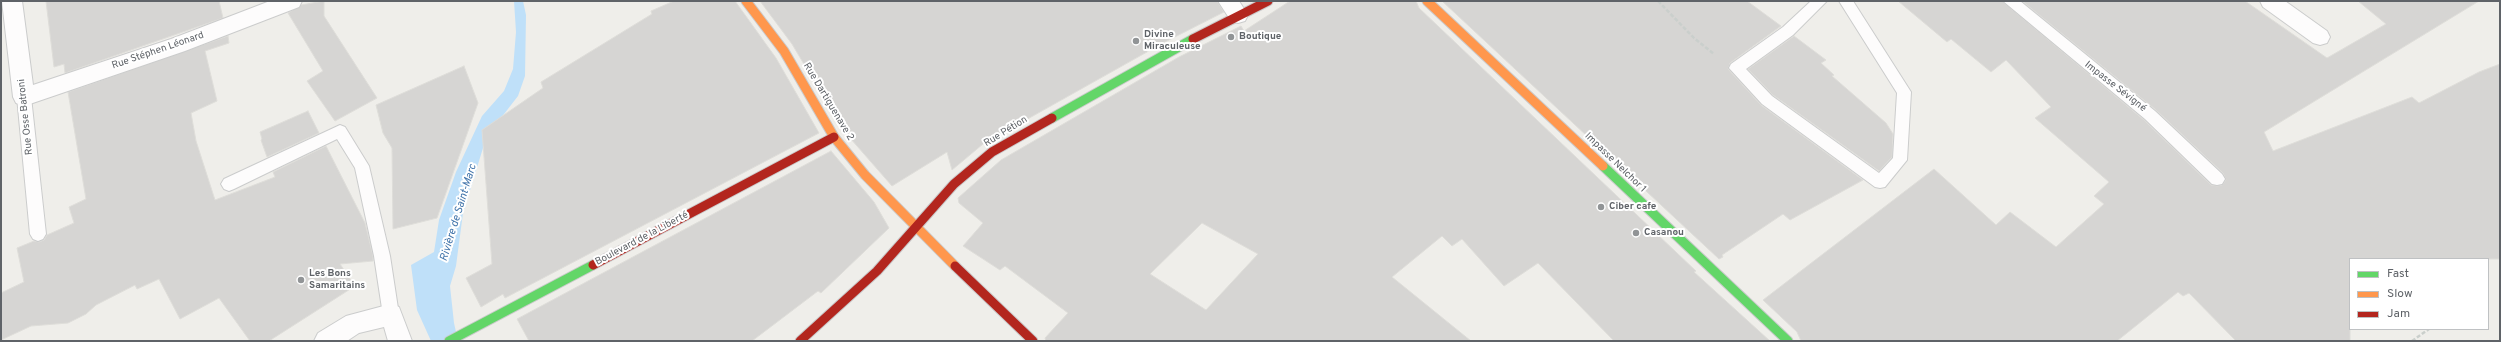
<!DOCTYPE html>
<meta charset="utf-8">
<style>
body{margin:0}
#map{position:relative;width:2501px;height:342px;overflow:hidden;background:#efeeea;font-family:Overpass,sans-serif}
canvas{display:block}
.frame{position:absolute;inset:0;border:2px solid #5f6368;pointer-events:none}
.legend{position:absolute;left:2349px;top:258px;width:140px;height:72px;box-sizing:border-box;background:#fff;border:1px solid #bfc1c3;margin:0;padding:5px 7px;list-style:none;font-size:12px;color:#5f6368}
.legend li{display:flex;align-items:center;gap:8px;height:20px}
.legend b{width:20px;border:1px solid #bfc1c3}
</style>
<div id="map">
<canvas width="2501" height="342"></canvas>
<div class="frame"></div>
<ul class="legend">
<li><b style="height:5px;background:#63d668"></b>Fast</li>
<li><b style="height:5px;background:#ff974d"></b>Slow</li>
<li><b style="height:5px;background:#b3261e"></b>Jam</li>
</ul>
</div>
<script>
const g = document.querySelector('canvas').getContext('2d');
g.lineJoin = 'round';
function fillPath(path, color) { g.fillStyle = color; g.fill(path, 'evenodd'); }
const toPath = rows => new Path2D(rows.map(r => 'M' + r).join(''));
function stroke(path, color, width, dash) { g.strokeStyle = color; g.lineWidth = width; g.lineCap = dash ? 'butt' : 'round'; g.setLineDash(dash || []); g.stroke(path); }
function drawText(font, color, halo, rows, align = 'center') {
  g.font = font + ' Overpass,sans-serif'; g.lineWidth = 4; g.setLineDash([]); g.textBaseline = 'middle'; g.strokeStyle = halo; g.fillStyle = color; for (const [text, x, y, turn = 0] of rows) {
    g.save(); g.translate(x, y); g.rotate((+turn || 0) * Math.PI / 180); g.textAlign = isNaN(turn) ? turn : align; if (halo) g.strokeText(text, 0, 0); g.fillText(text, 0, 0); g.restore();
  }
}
fillPath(toPath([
 [514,1,523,1,526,15,525,76,518,96,494,127,483,148,463,213,456,266,450,286,454,323,458,341,431,341,417,310,411,265,434,252,439,220,456,172,482,116,504,91,513,69,516,32]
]), '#bfe0f9');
const building = toPath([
 [46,1,219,1,223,18,65,73,64,64,54,67,46,1],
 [324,1,324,16,377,98,335,121,307,81,323,71,288,13,301,5,324,1],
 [674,1,735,1,776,58,819,133,505,298,503,294,481,307,466,278,492,264,482,130,543,88,541,82,652,14,651,11,674,1],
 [760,1,1217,1,1224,12,1163,43,983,144,952,170,947,152,892,186,843,130,792,44,760,1],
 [1290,1,1416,1,1419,8,1696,271,1694,272,1770,341,1614,341,1538,263,1504,286,1462,239,1452,246,1442,236,1392,277,1471,341,1046,341,1045,338,1068,313,1005,266,1000,270,963,246,983,223,959,203,958,198,1001,160,1179,57,1241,26,1244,31,1290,1],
 [1202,223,1258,254,1206,310,1150,274,1202,223],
 [1442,1,1747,1,1781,26,1730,63,1728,69,1761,105,1863,180,1790,220,1783,214,1722,255,1723,257,1719,259,1442,1],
 [1898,1,2002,1,2144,120,2211,185,2217,186,2222,185,2226,180,2223,173,2156,110,2022,1,2245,1,2327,58,2386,24,2358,1,2479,1,2264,132,2273,151,2412,97,2419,103,2479,72,2500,64,2500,259,2350,259,2350,341,2236,341,2189,293,2183,296,2178,292,2117,341,1801,341,1797,332,1763,300,1934,169,1996,225,2010,212,2056,247,2104,204,2094,196,2109,182,2035,118,2051,107,2006,60,1991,72,1951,39,1947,42,1898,1],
 [228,36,229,43,205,51,217,101,191,113,196,141,215,200,275,177,273,172,326,146,365,223,373,256,373,261,340,264,355,286,269,341,250,341,219,298,180,319,159,279,137,289,135,285,96,305,86,314,68,323,31,326,1,340,1,293,24,282,17,248,34,241,39,242,44,240,47,235,74,223,69,207,86,199,68,92,228,36],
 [1794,36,1826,60,1821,63,1834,75,1832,76,1886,123,1893,134,1892,157,1879,171,1773,95,1748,69,1794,36],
 [464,66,478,103,437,218,393,229,392,148,383,133,376,105,464,66],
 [308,111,319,133,267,157,261,140,262,139,260,132,308,111],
 [831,151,874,202,889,228,821,293,818,291,752,341,529,341,517,319,831,151]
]);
fillPath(building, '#d6d5d3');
stroke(building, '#deddd9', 1);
const lane = toPath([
 [1811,1,1827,1,1793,35,1746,69,1772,96,1879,173,1893,158,1897,93,1839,1,1853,1,1911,92,1907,160,1885,187,1880,188,1875,187,1762,104,1729,68,1731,64,1783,27,1811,1],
 [2003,1,2020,1,2155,111,2222,174,2225,179,2222,184,2217,185,2212,184,2145,119,2003,1],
 [24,91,29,93,31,97,46,234,43,239,38,241,33,239,30,234,17,97,19,93,24,91],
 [340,125,345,127,369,166,390,256,399,315,397,320,391,322,385,320,383,315,374,256,355,168,337,139,234,189,229,191,224,189,221,184,224,179,340,125]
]);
const street = toPath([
 [2,1,22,1,33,85,171,39,270,1,302,1,299,7,185,51,24,106,16,103,13,97,2,1],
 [1218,1,1239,1,1248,15,1245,21,1238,23,1231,21,1218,1],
 [2260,1,2285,1,2327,31,2330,37,2327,43,2320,45,2313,43,2263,7,2260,1],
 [391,304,399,307,412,341,388,341,384,327,359,333,347,341,314,341,318,333,346,316,391,304]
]);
const fast = toPath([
 [1052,118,1193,39],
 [1603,166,1788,341],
 [449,341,593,265]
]);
const slow = toPath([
 [746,1,784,51,834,137,865,175,955,266],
 [1427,1,1603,166]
]);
const jam = toPath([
 [1193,39,1268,1],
 [593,265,834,137],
 [955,266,1033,341],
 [800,341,877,271,954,184,992,152,1052,118]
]);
stroke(lane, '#cbcccc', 2);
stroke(street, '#cbcccc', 2);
stroke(fast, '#cacacb', 11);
stroke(slow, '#cacacb', 11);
stroke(jam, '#cacacb', 11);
stroke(toPath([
 [1658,1,1694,38,1714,54],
 [2412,341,2429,329]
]), '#cacfcc', 2.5, [4, 2]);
fillPath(lane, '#fdfcfc');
fillPath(street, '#fdfcfc');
stroke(fast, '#63d668', 9);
stroke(slow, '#ff974d', 9);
stroke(jam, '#b3261e', 9);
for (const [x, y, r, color] of [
 [1231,37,4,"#919496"],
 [1136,41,4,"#919496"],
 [1601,207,4,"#919496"],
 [1636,233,4,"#919496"],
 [301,280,4,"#919496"]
]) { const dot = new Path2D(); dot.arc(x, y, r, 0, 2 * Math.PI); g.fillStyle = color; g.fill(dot); stroke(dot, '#fff', 1.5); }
drawText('bold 10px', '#5f6368', '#fff', [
 ["Divine",1144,35],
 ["Miraculeuse",1144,47],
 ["Boutique",1239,37],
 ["Ciber cafe",1609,207],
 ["Casanou",1644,233],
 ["Les Bons",309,274],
 ["Samaritains",309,286]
], 'left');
drawText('10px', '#5f6368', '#fff', [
 ["Rue Stéphen Léonard",158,51,-19],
 ["Impasse Sévigné",2115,87,38],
 ["Rue Dartiguenave 2",828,102,59],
 ["Rue Osse Batroni",26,117,-96],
 ["Rue Pétion",1006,132,-32],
 ["Impasse Nelchor 1",1615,163,44],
 ["Boulevard de la Liberté",642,239,-28]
]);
drawText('italic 11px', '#4174aa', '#fff', [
 ["Rivière de Saint-Marc",459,213,-73]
]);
</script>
